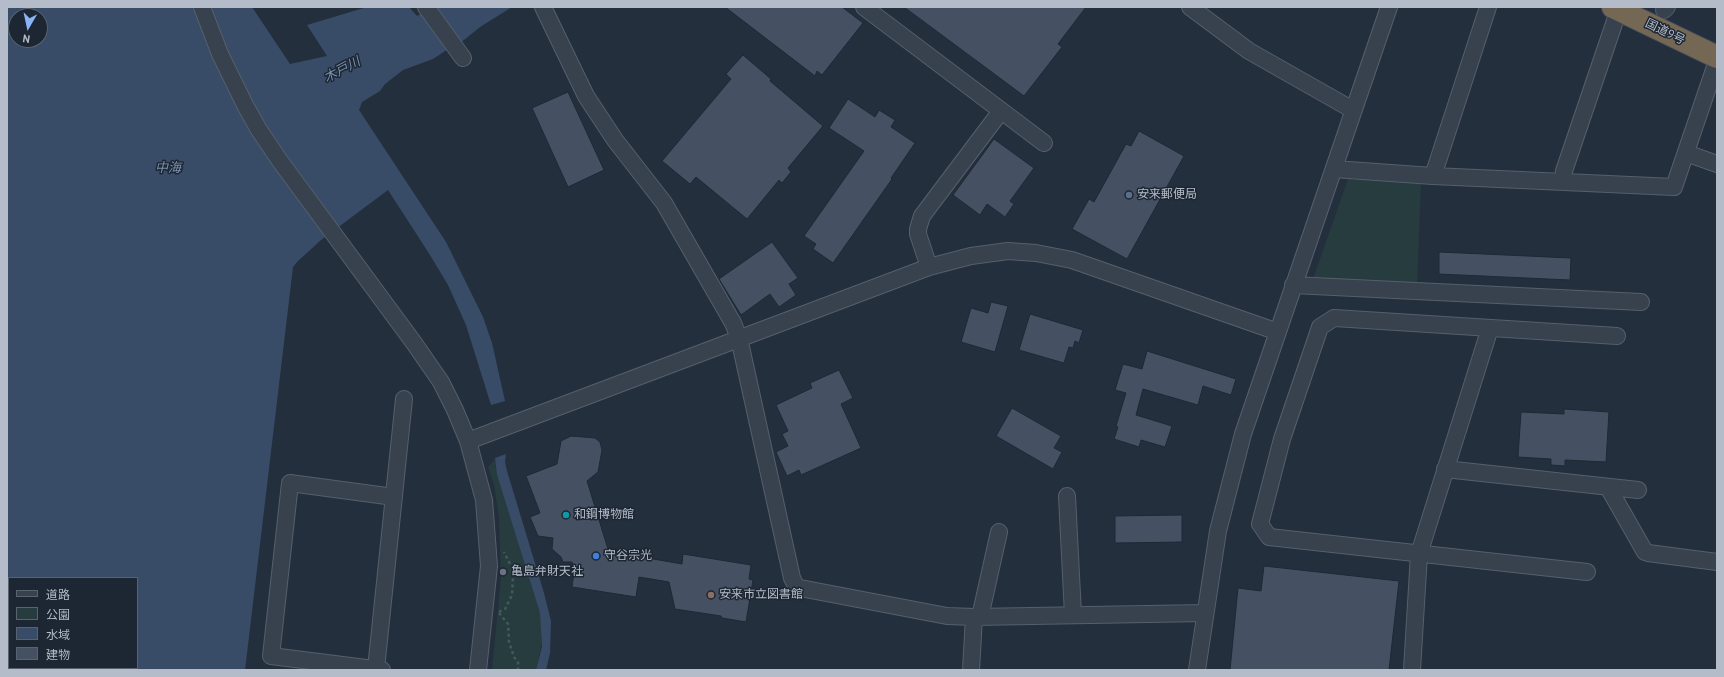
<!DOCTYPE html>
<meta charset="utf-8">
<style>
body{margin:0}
#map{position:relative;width:1724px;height:677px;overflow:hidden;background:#242f3e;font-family:"PT Sans","Noto Sans JP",sans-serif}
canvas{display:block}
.frame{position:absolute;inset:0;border:8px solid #b4bcc9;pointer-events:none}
.legend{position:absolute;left:8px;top:577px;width:130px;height:92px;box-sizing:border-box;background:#1d2633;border:1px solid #59626f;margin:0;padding:5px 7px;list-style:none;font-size:12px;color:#b4bcc9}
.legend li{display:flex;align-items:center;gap:8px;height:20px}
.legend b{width:20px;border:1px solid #59626f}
.north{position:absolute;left:8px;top:8px;width:40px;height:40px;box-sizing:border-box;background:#1d2633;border:1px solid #59626f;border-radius:50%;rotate:189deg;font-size:11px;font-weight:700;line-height:16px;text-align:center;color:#b4bcc9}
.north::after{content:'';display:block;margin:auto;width:14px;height:18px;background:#8ab4f8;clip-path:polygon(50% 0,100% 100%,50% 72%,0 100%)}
</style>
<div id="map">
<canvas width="1724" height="677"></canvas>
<div class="frame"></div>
<ul class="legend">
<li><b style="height:5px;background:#38414e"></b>道路</li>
<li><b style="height:11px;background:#263c3f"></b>公園</li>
<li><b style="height:11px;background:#394c67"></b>水域</li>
<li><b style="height:11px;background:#455162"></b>建物</li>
</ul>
<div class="north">N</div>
</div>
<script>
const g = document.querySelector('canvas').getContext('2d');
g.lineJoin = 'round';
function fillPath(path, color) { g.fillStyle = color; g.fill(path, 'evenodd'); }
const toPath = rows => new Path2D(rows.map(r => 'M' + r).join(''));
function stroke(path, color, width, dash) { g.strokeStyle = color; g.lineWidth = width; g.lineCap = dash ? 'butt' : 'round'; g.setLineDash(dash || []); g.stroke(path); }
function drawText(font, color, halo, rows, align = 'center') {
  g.font = font + ' "PT Sans","Noto Sans JP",sans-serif'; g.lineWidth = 3; g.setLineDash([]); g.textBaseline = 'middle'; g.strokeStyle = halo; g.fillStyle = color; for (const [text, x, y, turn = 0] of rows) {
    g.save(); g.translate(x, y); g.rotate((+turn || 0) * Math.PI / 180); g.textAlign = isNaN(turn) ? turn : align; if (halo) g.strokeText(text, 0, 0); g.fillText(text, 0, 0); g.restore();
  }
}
fillPath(toPath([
 [1348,179,1421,183,1417,285,1313,279],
 [495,460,497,475,540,613,542,631,541,647,536,670,492,670,501,577,499,517,494,485,488,467]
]), '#263c3f');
fillPath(toPath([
 [7,7,252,7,290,64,327,56,307,25,367,7,409,7,417,16,425,12,451,47,433,59,403,70,385,84,380,91,362,102,359,110,446,242,483,317,492,343,505,401,491,405,466,325,448,285,430,255,388,190,321,240,298,261,293,267,245,670,7,670],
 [16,16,40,16,40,40,16,40],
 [9,578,137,578,137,668,9,668],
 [436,7,512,7,480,27,459,44,433,9],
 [506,454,505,462,507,471,544,593,551,621,550,653,546,670,536,670,542,647,540,613,497,475,495,458]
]), '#394c67');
const building = toPath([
 [725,7,842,7,863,23,822,75,817,71,815,76,725,7],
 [904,7,1086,7,1058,44,1062,47,1024,96,904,7],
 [743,55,771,79,770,81,823,126,788,168,791,172,782,183,779,180,747,219,696,177,690,184,662,161,731,79,726,74,743,55],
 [568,92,604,170,568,187,532,108,568,92],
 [848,99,875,117,879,110,895,120,891,127,915,143,891,178,892,179,833,263,813,249,816,244,804,236,864,151,829,128,848,99],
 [1139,131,1184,156,1127,259,1072,229,1089,199,1094,202,1126,144,1131,146,1139,131],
 [994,139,1034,168,1010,201,1014,204,1005,217,987,204,980,215,953,195,994,139],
 [772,242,798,278,789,284,796,295,779,307,770,294,741,315,719,279,772,242],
 [1439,252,1571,258,1570,280,1439,274,1439,252],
 [991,302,1008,306,995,352,961,342,971,308,988,313,991,302],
 [1030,314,1083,330,1079,343,1075,341,1073,348,1069,347,1064,363,1019,350,1030,314],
 [1147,351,1236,379,1231,395,1203,386,1198,405,1143,389,1136,415,1172,426,1165,447,1141,440,1139,447,1114,439,1118,427,1116,426,1126,393,1115,390,1123,364,1142,369,1147,351],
 [839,370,853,398,841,404,861,448,801,475,799,470,787,476,776,452,788,446,782,434,788,431,776,405,812,388,810,383,839,370],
 [1012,408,1061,436,1054,448,1062,452,1053,469,996,436,1012,408],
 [1564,409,1609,412,1606,462,1565,460,1565,466,1551,465,1551,459,1518,457,1521,412,1564,414,1564,409],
 [571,436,595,438,600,442,602,450,598,472,587,481,608,549,643,555,642,557,682,564,683,554,751,565,749,579,753,580,746,622,722,618,721,616,675,609,669,582,639,577,636,597,572,587,574,573,572,562,563,562,561,557,552,549,553,538,538,536,530,517,540,513,526,476,557,464,561,441,571,436],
 [1182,515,1182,542,1115,543,1115,516,1182,515],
 [1264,566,1399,581,1389,670,1230,670,1238,588,1261,591,1264,566]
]);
fillPath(building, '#455162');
stroke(building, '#1f2835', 1);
const minor = toPath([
 [202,7,220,54,245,105,259,130,280,161,414,343,441,382,455,410,468,441,484,500,489,566,478,670],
 [426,7,463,58],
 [543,7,586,96,615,140,664,203,733,323,739,338,792,578,796,586,800,588,947,616,974,617,1205,613],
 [864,7,1044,143],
 [1190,7,1249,51,1353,110],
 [1664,10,1667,7],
 [1686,153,1717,164],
 [1334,169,1433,176,1674,187,1717,61],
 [1433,176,1488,7],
 [1563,181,1564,171,1619,9],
 [929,267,918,234,918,229,922,216,1001,111],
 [1293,285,1641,302],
 [468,441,929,267,971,256,1008,251,1036,253,1072,260,1278,332],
 [1445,469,1638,490],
 [1608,487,1645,552,1648,553,1717,562],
 [1067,496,1073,615],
 [1587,572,1269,537,1260,524,1282,439,1320,327,1334,318,1617,336],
 [980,617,999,532],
 [376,669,404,399],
 [382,670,271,656,290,483,394,497],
 [971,670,974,617],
 [1197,670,1218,531,1243,434,1389,7],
 [1412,670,1419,554,1490,328]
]);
const highway = toPath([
 [1613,7,1717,57]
]);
stroke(minor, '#565f6c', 18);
stroke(highway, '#434c59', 24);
stroke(toPath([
 [499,612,505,609,512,595,513,576,511,566,504,552],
 [499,613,508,624,509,642,514,657,518,662,518,670]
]), '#44595c', 2.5, [3, 3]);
stroke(minor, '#38414e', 16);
stroke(highway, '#746855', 22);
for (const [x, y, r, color] of [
 [1129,195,4,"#5c6f8a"],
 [566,515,4,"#0f9aa8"],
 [596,556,4,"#3f7fe0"],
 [503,572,4,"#6b7280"],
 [711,595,4,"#8d6e63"]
]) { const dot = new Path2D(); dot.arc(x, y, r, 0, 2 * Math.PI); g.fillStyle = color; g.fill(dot); stroke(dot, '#1d2633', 1.5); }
drawText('12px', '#b4bcc9', '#1d2633', [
 ["国道9号",1665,32,26]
]);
drawText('12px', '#b4bcc9', '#1d2633', [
 ["安来郵便局",1137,195],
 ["和鋼博物館",574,515],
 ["守谷宗光",604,556],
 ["亀島弁財天社",511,572],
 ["安来市立図書館",719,595]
], 'left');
drawText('italic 13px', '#7c92b1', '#1d2633', [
 ["木戸川",342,70,-28],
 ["中海",168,168]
]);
</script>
